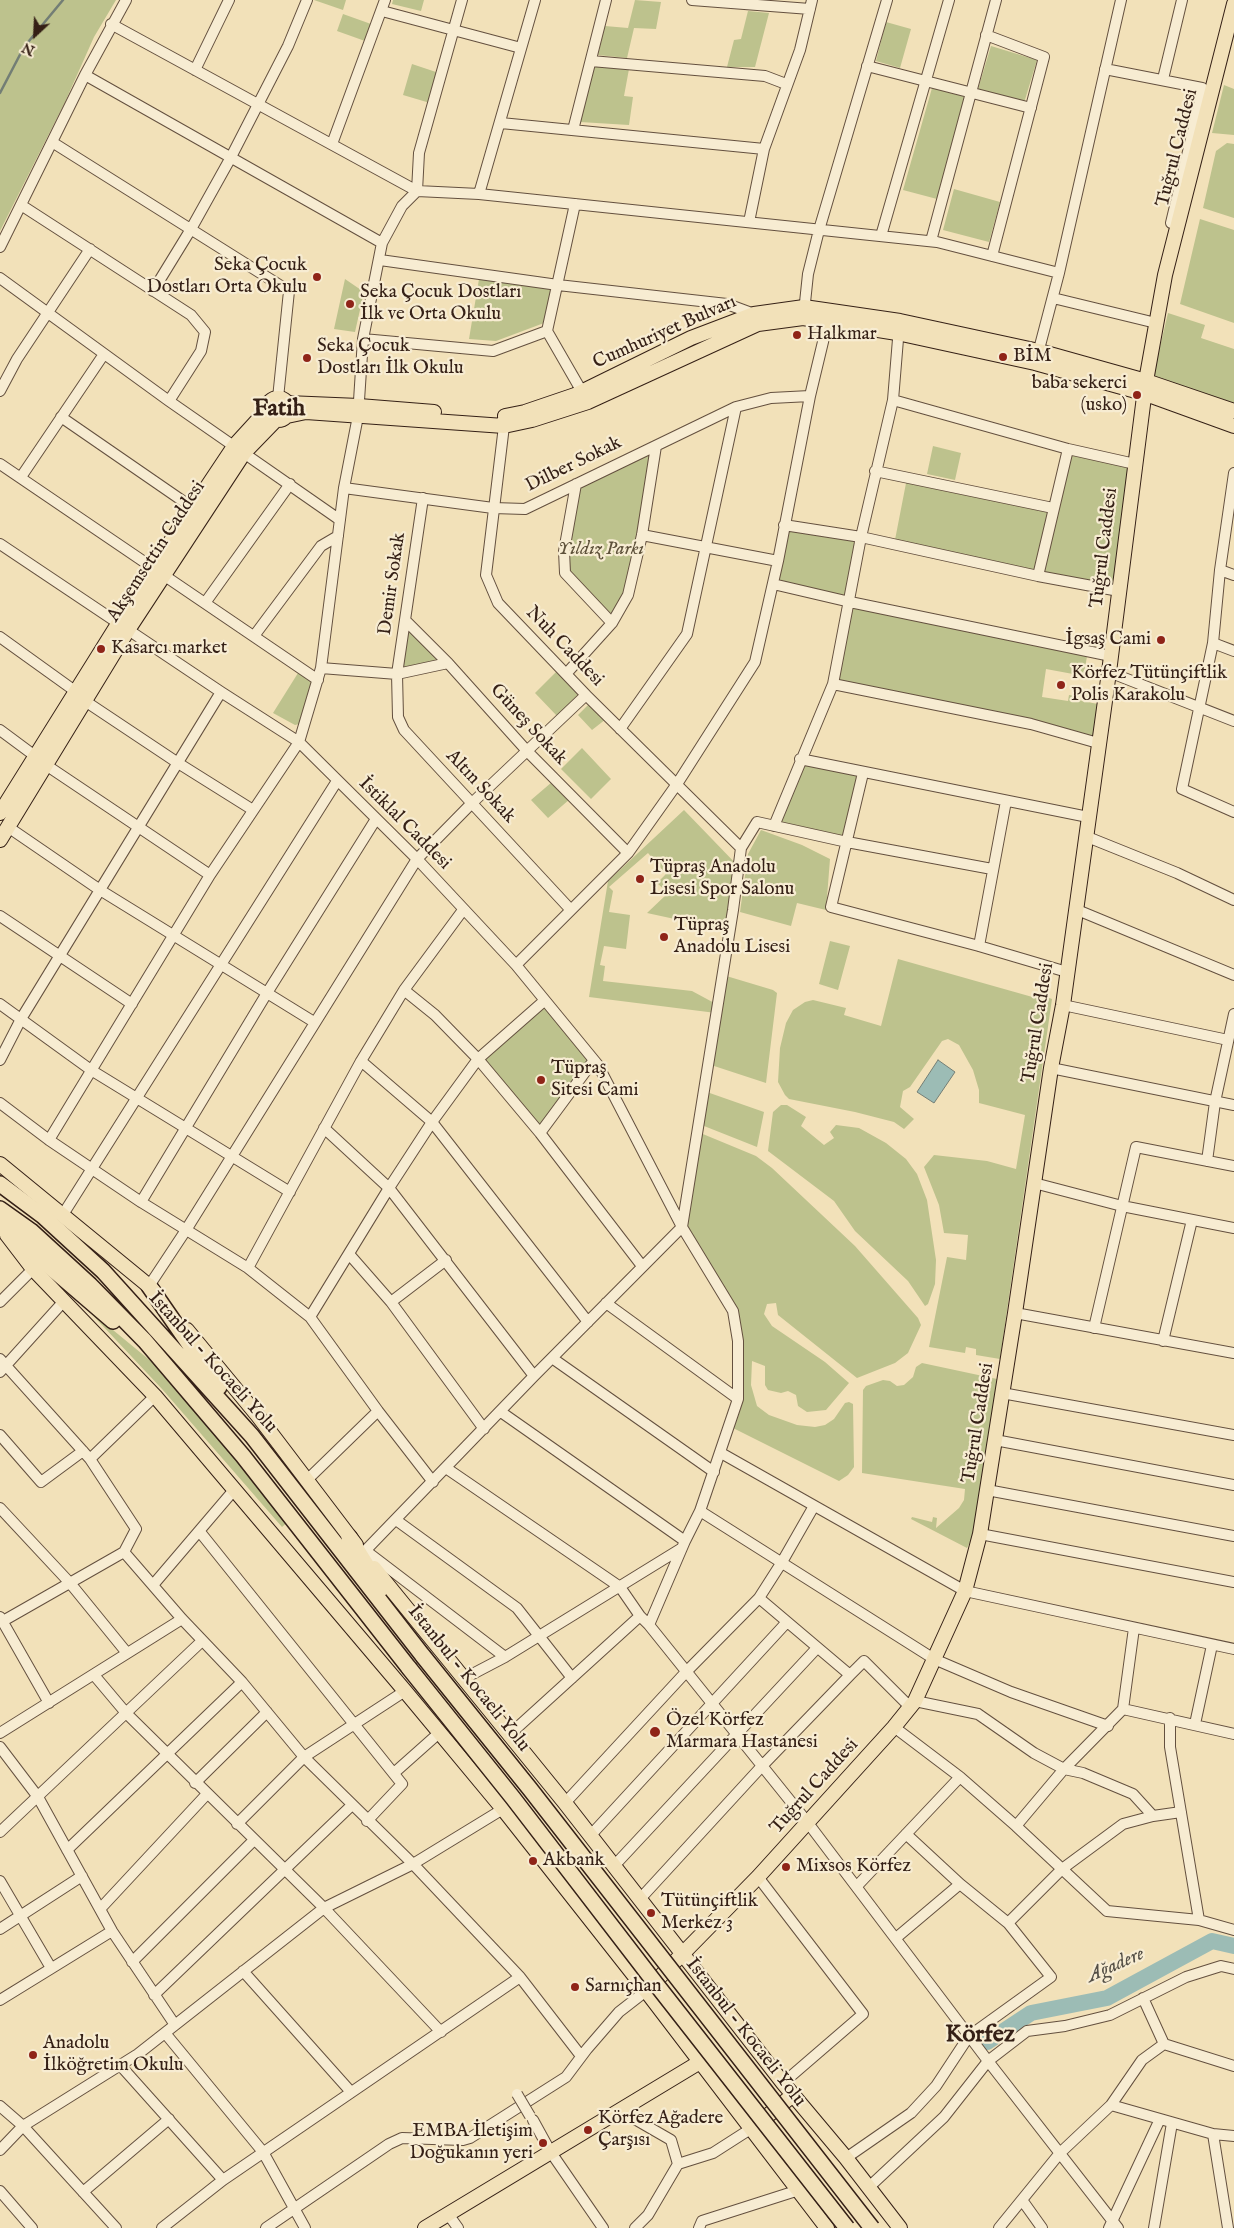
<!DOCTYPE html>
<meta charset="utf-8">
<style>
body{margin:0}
#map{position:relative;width:1234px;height:2228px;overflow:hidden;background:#f2e1b9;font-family:"IM FELL English",serif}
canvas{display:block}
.north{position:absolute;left:10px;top:10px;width:50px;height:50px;-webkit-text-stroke:4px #f7ecd2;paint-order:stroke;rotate:205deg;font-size:14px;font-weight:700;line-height:20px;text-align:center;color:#352016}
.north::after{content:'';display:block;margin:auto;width:18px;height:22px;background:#352016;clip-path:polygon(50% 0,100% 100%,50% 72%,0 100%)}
</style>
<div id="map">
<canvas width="1234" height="2228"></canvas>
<div class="north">N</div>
</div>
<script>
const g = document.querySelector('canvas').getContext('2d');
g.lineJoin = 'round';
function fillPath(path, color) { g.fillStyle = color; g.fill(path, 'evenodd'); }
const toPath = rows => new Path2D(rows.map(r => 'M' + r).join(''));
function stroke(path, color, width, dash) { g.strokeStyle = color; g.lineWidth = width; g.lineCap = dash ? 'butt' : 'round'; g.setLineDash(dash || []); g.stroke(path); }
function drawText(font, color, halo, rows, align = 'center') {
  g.font = font + ' "IM FELL English",serif'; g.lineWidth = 4.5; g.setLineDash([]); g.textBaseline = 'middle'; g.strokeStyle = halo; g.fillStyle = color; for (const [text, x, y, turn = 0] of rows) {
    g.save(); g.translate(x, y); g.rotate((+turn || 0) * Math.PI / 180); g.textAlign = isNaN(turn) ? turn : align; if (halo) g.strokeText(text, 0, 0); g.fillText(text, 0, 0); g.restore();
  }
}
fillPath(toPath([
 [0,0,116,0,94,37,65,102,0,231],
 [314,0,346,0,343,10],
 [393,0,424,0,421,11,392,4],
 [635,0,661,2,656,29,634,28,627,58,598,55,605,26,628,28],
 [748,11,769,13,755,67,727,67,734,40,741,39],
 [343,14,371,24,365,41,337,31],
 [886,22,911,29,900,68,876,61],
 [991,46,1037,60,1024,103,978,89],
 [412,64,439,73,430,103,403,95],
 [593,65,629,69,624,96,633,97,629,125,580,122],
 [1224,85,1234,89,1234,135,1212,133],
 [932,88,966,97,937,199,903,190],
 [1227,143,1234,144,1234,218,1203,208,1216,151],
 [954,189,1000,202,989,242,943,230],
 [1200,219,1234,230,1234,323,1180,304],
 [345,279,364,292,355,332,334,329],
 [479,279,552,289,544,323,496,341,469,339],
 [1168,313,1205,325,1201,338,1234,349,1234,403,1153,376],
 [656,446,628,595,612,623,565,573,576,484],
 [933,446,961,453,955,480,927,474],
 [1068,449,1135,464,1119,591,894,545,907,478,1052,508],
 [784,525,861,537,850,602,1088,651,1084,673,1073,674,1046,669,1042,697,1068,701,1069,695,1076,696,1082,701,1098,704,1092,741,833,684,849,602,773,584],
 [405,620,448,663,397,674],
 [557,671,579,695,557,716,535,693],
 [298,673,315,683,304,723,295,725,273,713],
 [589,704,606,719,592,730,578,715],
 [582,748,611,779,591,799,561,769],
 [800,759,863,773,847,842,774,826],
 [552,782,570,799,548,818,531,800],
 [684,810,739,867,730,931,647,913,668,893,657,883,666,874,648,853,609,887,613,891,609,912,630,915,626,949,604,946,600,965,605,966,603,981,692,991,718,1005,723,975,773,990,777,993,766,1083,708,1064,716,1013,589,997,608,881],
 [761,830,802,845,830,859,826,910,797,903,791,926,740,912,748,854],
 [830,941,850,946,838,990,819,984],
 [898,959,1043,1000,1044,996,1052,999,1000,1359,976,1355,976,1349,966,1347,965,1353,929,1347,947,1257,966,1260,968,1235,944,1233,939,1205,924,1167,934,1155,987,1161,1016,1169,1025,1115,979,1103,979,1090,973,1070,959,1045,948,1039,942,1041,910,1087,903,1091,900,1107,914,1119,904,1129,894,1122,855,1112,789,1099,785,1095,778,1082,780,1048,786,1023,793,1010,805,1002,813,1000,846,1008,844,1015,881,1026],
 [544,1001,594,1060,540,1133,478,1059],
 [704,1091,764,1112,757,1147,699,1124],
 [781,1105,787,1105,806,1117,801,1126,824,1145,834,1138,830,1132,836,1125,859,1128,886,1143,906,1159,917,1174,927,1200,936,1260,935,1284,928,1304,925,1306,908,1281,855,1231,834,1201,768,1151,773,1112],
 [698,1132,756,1156,772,1168,855,1246,918,1318,921,1325,908,1353,895,1363,857,1378,778,1315,776,1303,767,1304,764,1314,772,1326,825,1362,849,1383,826,1410,807,1412,798,1406,796,1395,788,1391,781,1393,768,1390,765,1385,765,1366,752,1361,751,1385,757,1406,769,1415,797,1425,815,1427,825,1425,834,1419,845,1403,849,1402,853,1404,854,1467,848,1475,839,1481,729,1426,738,1399,733,1311,682,1227],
 [85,1307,169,1376,290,1520,282,1527,162,1389],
 [922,1363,997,1379,974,1534,967,1548,911,1519,912,1517,932,1522,933,1517,937,1518,936,1528,959,1508,964,1500,965,1489,862,1473,863,1390,866,1386,883,1380,890,1381,897,1386,904,1385,913,1377,916,1367]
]), '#bdc28d');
const water = toPath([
 [938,1060,955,1072,934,1103,917,1092,938,1060]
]);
fillPath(water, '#9cbcb5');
stroke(water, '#737e75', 1);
stroke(toPath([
 [0,93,24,47,63,0]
]), '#737e75', 2.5);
stroke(toPath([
 [987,2042,1031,2013,1107,1998,1212,1941,1234,1946]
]), '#9cbcb5', 16);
const minor = toPath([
 [692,0,810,9],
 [382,11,521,48],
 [111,24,417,191,419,153,462,0],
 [986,35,1044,57,992,256],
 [591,61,765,76,786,84],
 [867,66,1031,108],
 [1105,69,1202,88,1202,93,1171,223],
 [195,70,229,0],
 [85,75,382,243],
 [1163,79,1182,0],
 [501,123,764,149],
 [573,130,606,0],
 [52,142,289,291,278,398],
 [332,144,385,0],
 [479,194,535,0],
 [21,205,191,315,205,332,201,351,169,401],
 [749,222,764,149,800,50,812,0],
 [881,236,949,0],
 [931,241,996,0],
 [0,247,85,75,126,0],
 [380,260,558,285,727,304,754,314,755,316],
 [0,278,169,401,340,520],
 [153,291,191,229,230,159,288,46,307,0],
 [1053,298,1156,323],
 [804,312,808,274,819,230,887,0],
 [547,331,585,397],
 [363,339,493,351,547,331,575,204],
 [1037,357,1059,273,1121,0],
 [0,391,17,359,90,249],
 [893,400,899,327],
 [61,417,193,508],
 [502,421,504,426,486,575,498,603,586,695,741,848],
 [0,464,318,680],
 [875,471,1053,508],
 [1234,473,1220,570,1213,643,1182,789,1234,812],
 [21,477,104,354],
 [576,484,564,551,565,573,612,623],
 [344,488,493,508,525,509,736,407,771,398,810,396],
 [423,498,397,674,398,717,404,730,570,909],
 [784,525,861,537,1038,576,1119,591],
 [642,535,778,561],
 [0,544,221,692,299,742,417,859,516,965,598,1065,682,1227,733,1311,738,1341,738,1399,700,1511,685,1541,649,1625,808,1823,988,2061,1118,2228],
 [1220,570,1234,575],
 [1038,576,1068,449],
 [773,584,850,602,1111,656],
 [205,603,290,484],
 [405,620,448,663,527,751,628,853],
 [254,636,321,546,338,536],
 [0,637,75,691],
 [1213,643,1234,651],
 [321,668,397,674,448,663],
 [1109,672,1234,721],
 [566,674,612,623,628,595,642,535,656,446],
 [833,684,1031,724,1098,743],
 [85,701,178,763,253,810],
 [620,729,687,634,736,407],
 [0,730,35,756],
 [800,759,1088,817],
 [46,765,210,875],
 [863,773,831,907,979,946,1067,972],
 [774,826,833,684,861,537,893,400,1068,449,1135,464],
 [8,827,100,890,314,1022],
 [1085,836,1177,873,1234,900],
 [1075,909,1234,975],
 [0,916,132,1004],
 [979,946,1006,801],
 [516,965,628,853,677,784,755,662,778,561,810,396,828,321],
 [404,990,435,1015,478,1059,540,1133,642,1266],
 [0,1004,91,1070,290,1192],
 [1063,1005,1228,1040],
 [0,1060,21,1019,221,692],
 [361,1061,432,1122,588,1322],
 [1051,1068,1234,1105],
 [0,1103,49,1140,141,1202,248,1268,310,1317,378,1411,433,1482],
 [324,1128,389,1188,534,1376],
 [540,1133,594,1060],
 [49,1140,210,875,299,742,321,668,344,488,358,416,363,339,382,243,402,206,417,191,479,194,937,242,1059,273],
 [1207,1161,1215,1102,1234,1014],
 [1034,1183,1122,1206,1234,1228],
 [141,1202,267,993,376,819],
 [62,1216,337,781],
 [349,1254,391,1302,484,1429],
 [248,1268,361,1061,404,990,463,910],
 [149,1286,186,1230,417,859,472,803,586,695],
 [0,1302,33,1269],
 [391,1302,446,1260],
 [606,1303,738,1399],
 [1015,1313,1234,1353],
 [310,1317,389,1188,432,1122,478,1059,544,1001],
 [1094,1328,1136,1147,1234,1166],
 [1163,1341,1192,1220],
 [552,1358,714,1472],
 [0,1359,90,1459,136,1529,124,1552,3,1621],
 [0,1372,64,1301],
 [1002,1393,1234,1435],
 [501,1412,685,1541],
 [0,1435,41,1482,83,1451],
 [995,1440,1234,1485],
 [721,1453,965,1591,1234,1649],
 [90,1459,155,1396],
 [446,1468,620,1587,640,1616,649,1625],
 [307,1480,378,1411],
 [987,1490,1234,1536],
 [0,1508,70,1583,127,1653],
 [700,1511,934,1659,1011,1692,1108,1726],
 [396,1520,517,1608,572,1678],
 [200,1532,402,1784,367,1821],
 [980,1534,1234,1582],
 [366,1551,505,1657],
 [124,1552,182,1619,242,1682,304,1757,413,1864,520,1977,223,2180,162,2228],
 [363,1553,534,1376,682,1227,733,910,741,848,757,822,847,842,992,869],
 [153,1585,234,1490],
 [0,1617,49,1703],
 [94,1675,126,1713,324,1908,441,2032],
 [850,1675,864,1661,910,1707],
 [463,1679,505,1657,682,1548],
 [915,1701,978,1714,1034,1753,1064,1769,1083,1773,1133,1794,1153,1816],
 [1123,1709,1234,1734],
 [1170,1718,1170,1747,1199,1920],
 [1195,1724,1212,1645],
 [894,1727,960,1777,1016,1826,1107,1911,1199,1920,1234,1930],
 [0,1733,182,1619],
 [509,1735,640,1616],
 [0,1747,38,1797,112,1931,175,2025],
 [394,1773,439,1733],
 [195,1783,267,1712],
 [565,1803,686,1672,759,1598,782,1562,814,1506],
 [237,1824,304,1757,405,1691],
 [1016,1826,1064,1769,1123,1709,1134,1628],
 [0,1832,202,1641],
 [906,1834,960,1884],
 [590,1836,787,1622],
 [67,1850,242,1682],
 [614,1866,817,1648],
 [758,1877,863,2014,783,2083],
 [0,1881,51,1968],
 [857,1886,960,1777],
 [640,1899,762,1766,850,1675,759,1598],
 [100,1909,207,1794],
 [1008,1923,1062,1869,1123,1824,1153,1816,1181,1812],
 [0,1929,82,1876],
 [132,1962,254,1840],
 [243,1971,351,2092],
 [520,1977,581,2056],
 [154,1995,352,1805],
 [1143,1998,1164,2044],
 [0,2000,112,1931],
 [165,2033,263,2152,305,2228],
 [120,2065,223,2180],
 [1111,2105,1142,2060,1164,2044,1234,2066],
 [0,2106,23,2126,116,2228],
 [619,2110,671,2140,678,2164,648,2215,635,2228],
 [533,2120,550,2151,603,2228],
 [1213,2134,1228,2228],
 [0,2150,23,2126,138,2054,324,1908,413,1864,503,1809],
 [846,2158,911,2113,936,2086,969,2036,1051,1977,1008,1923,960,1884,896,1938],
 [678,2164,713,2153,752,2128],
 [868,2188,944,2117,988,2061,1027,2031,1065,2026,1110,2015,1186,1977,1221,1966,1234,1969],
 [0,2191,32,2228],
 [83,2192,169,2119],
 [1022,2200,1042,2228],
 [448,2214,458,2228],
 [266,2228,389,2144,402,2138,463,2140,470,2138,566,2077,587,2049,619,2012,646,1991],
 [699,2228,702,2221,799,2190],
 [999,2228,1060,2153,1111,2105,1213,2134,1234,2136],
 [1109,2228,1160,2119],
 [1154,2228,1172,2123]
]);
const major = toPath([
 '267 409a11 11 0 1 1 22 0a11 11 0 1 1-22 0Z',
 [287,403,359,406,434,412],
 [287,416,306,412,504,426,532,420,588,402,758,324,803,318,897,333,1035,363,1143,393,1234,426],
 [505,416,525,412,575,395,691,338,754,314,804,307,900,321,1039,351,1146,381,1234,411],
 [0,813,153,568,235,445,267,410],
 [0,840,128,630,244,453,276,420],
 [0,1164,149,1286,157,1295],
 [7,1235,33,1269,155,1396,405,1691,503,1809,637,1979,827,2228],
 [187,1330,258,1416,356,1545],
 [374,1568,565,1803,783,2083,846,2158,900,2228],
 [646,1991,758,1877,894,1727,915,1701,965,1591,980,1534,1015,1313,1051,1068,1063,1005,1109,672,1146,381,1165,275,1234,4],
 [755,2126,793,2095],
 [425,2228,700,2062]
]);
const highway = toPath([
 [0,1184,43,1216,103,1271,252,1436,423,1656],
 [0,1209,31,1231,90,1285,145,1341,243,1456,409,1668],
 [0,1224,113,1321],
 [149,1286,219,1387],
 [349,1537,381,1589]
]);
stroke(minor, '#64503f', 12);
stroke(major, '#352016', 16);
stroke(highway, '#352016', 18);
stroke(minor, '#f7ecd2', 10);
stroke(major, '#f2e1b9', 14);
stroke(highway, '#f2e1b9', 15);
const minorBridge = toPath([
 [517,2094,530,2116]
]);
const highwayBridge = toPath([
 [423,1656,530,1789,872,2228],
 [409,1668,513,1798,656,1984,847,2228]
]);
stroke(minorBridge, '#64503f', 12, []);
stroke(highwayBridge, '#352016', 18, []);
stroke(minorBridge, '#f7ecd2', 10);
stroke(highwayBridge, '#f2e1b9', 15);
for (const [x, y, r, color] of [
 [317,277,5,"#8f2418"],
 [350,304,5,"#8f2418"],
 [797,335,5,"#8f2418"],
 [1003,357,5,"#8f2418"],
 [307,358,5,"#8f2418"],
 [1137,395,5,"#8f2418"],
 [1161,640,5,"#8f2418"],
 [101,649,5,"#8f2418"],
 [1061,685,5,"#8f2418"],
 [640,879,5,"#8f2418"],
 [664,937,5,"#8f2418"],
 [541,1080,5,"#8f2418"],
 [655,1732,6,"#8f2418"],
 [533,1861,5,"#8f2418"],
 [786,1867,5,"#8f2418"],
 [651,1913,5,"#8f2418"],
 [575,1987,5,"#8f2418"],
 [33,2055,5,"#8f2418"],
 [588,2130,5,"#8f2418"],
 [543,2143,5,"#8f2418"]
]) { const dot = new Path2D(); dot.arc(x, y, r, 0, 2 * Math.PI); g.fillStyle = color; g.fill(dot); stroke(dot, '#f7ecd2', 2); }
drawText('19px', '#352016', '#f7ecd2', [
 ["Tuğrul Caddesi",1178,148,-76],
 ["Cumhuriyet Bulvarı",665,333,-24],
 ["Dilber Sokak",574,465,-26],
 ["Tuğrul Caddesi",1105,548,-83],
 ["Akşemsettin Caddesi",157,552,-57],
 ["Demir Sokak",393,584,-82],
 ["Nuh Caddesi",564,647,46],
 ["Güneş Sokak",528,725,47],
 ["Altın Sokak",480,787,47],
 ["İstiklal Caddesi",404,824,45],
 ["Tuğrul Caddesi",1039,1023,-81],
 ["İstanbul - Kocaeli Yolu",212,1363,48],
 ["Tuğrul Caddesi",979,1423,-81],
 ["İstanbul - Kocaeli Yolu",468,1679,51],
 ["Tuğrul Caddesi",815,1787,-48],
 ["İstanbul - Kocaeli Yolu",745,2033,52]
]);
drawText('19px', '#352016', '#f7ecd2', [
 ["Seka Çocuk",307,266,"right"],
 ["Dostları Orta Okulu",307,288,"right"],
 ["Seka Çocuk Dostları",360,293],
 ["İlk ve Orta Okulu",360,315],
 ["Halkmar",807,335],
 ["Seka Çocuk",317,347],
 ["Dostları İlk Okulu",317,369],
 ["BİM",1013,357],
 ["baba sekerci",1127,384,"right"],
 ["(usko)",1127,406,"right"],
 ["İgsaş Cami",1151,640,"right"],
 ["Kasarcı market",111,649],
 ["Körfez Tütünçiftlik",1071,674],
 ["Polis Karakolu",1071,696],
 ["Tüpraş Anadolu",650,868],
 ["Lisesi Spor Salonu",650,890],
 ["Tüpraş",674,926],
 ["Anadolu Lisesi",674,948],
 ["Tüpraş",551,1069],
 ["Sitesi Cami",551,1091],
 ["Özel Körfez",666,1721],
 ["Marmara Hastanesi",666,1743],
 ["Akbank",543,1861],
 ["Mixsos Körfez",796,1867],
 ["Tütünçiftlik",661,1902],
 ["Merkez 3",661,1924],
 ["Sarnıçhan",585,1987],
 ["Anadolu",43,2044],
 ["İlköğretim Okulu",43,2066],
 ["Körfez Ağadere",598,2119],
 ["Çarşısı",598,2141],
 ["EMBA İletişim",533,2132,"right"],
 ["Doğukanın yeri",533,2154,"right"]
], 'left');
drawText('italic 19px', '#5e513a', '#f7ecd2', [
 ["Yıldız Parkı",601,550]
]);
drawText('italic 20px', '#544f46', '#f7ecd2', [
 ["Ağadere",1116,1966,-24]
]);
drawText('bold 24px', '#352016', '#f7ecd2', [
 ["Fatih",279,410],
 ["Körfez",980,2036]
]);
</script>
